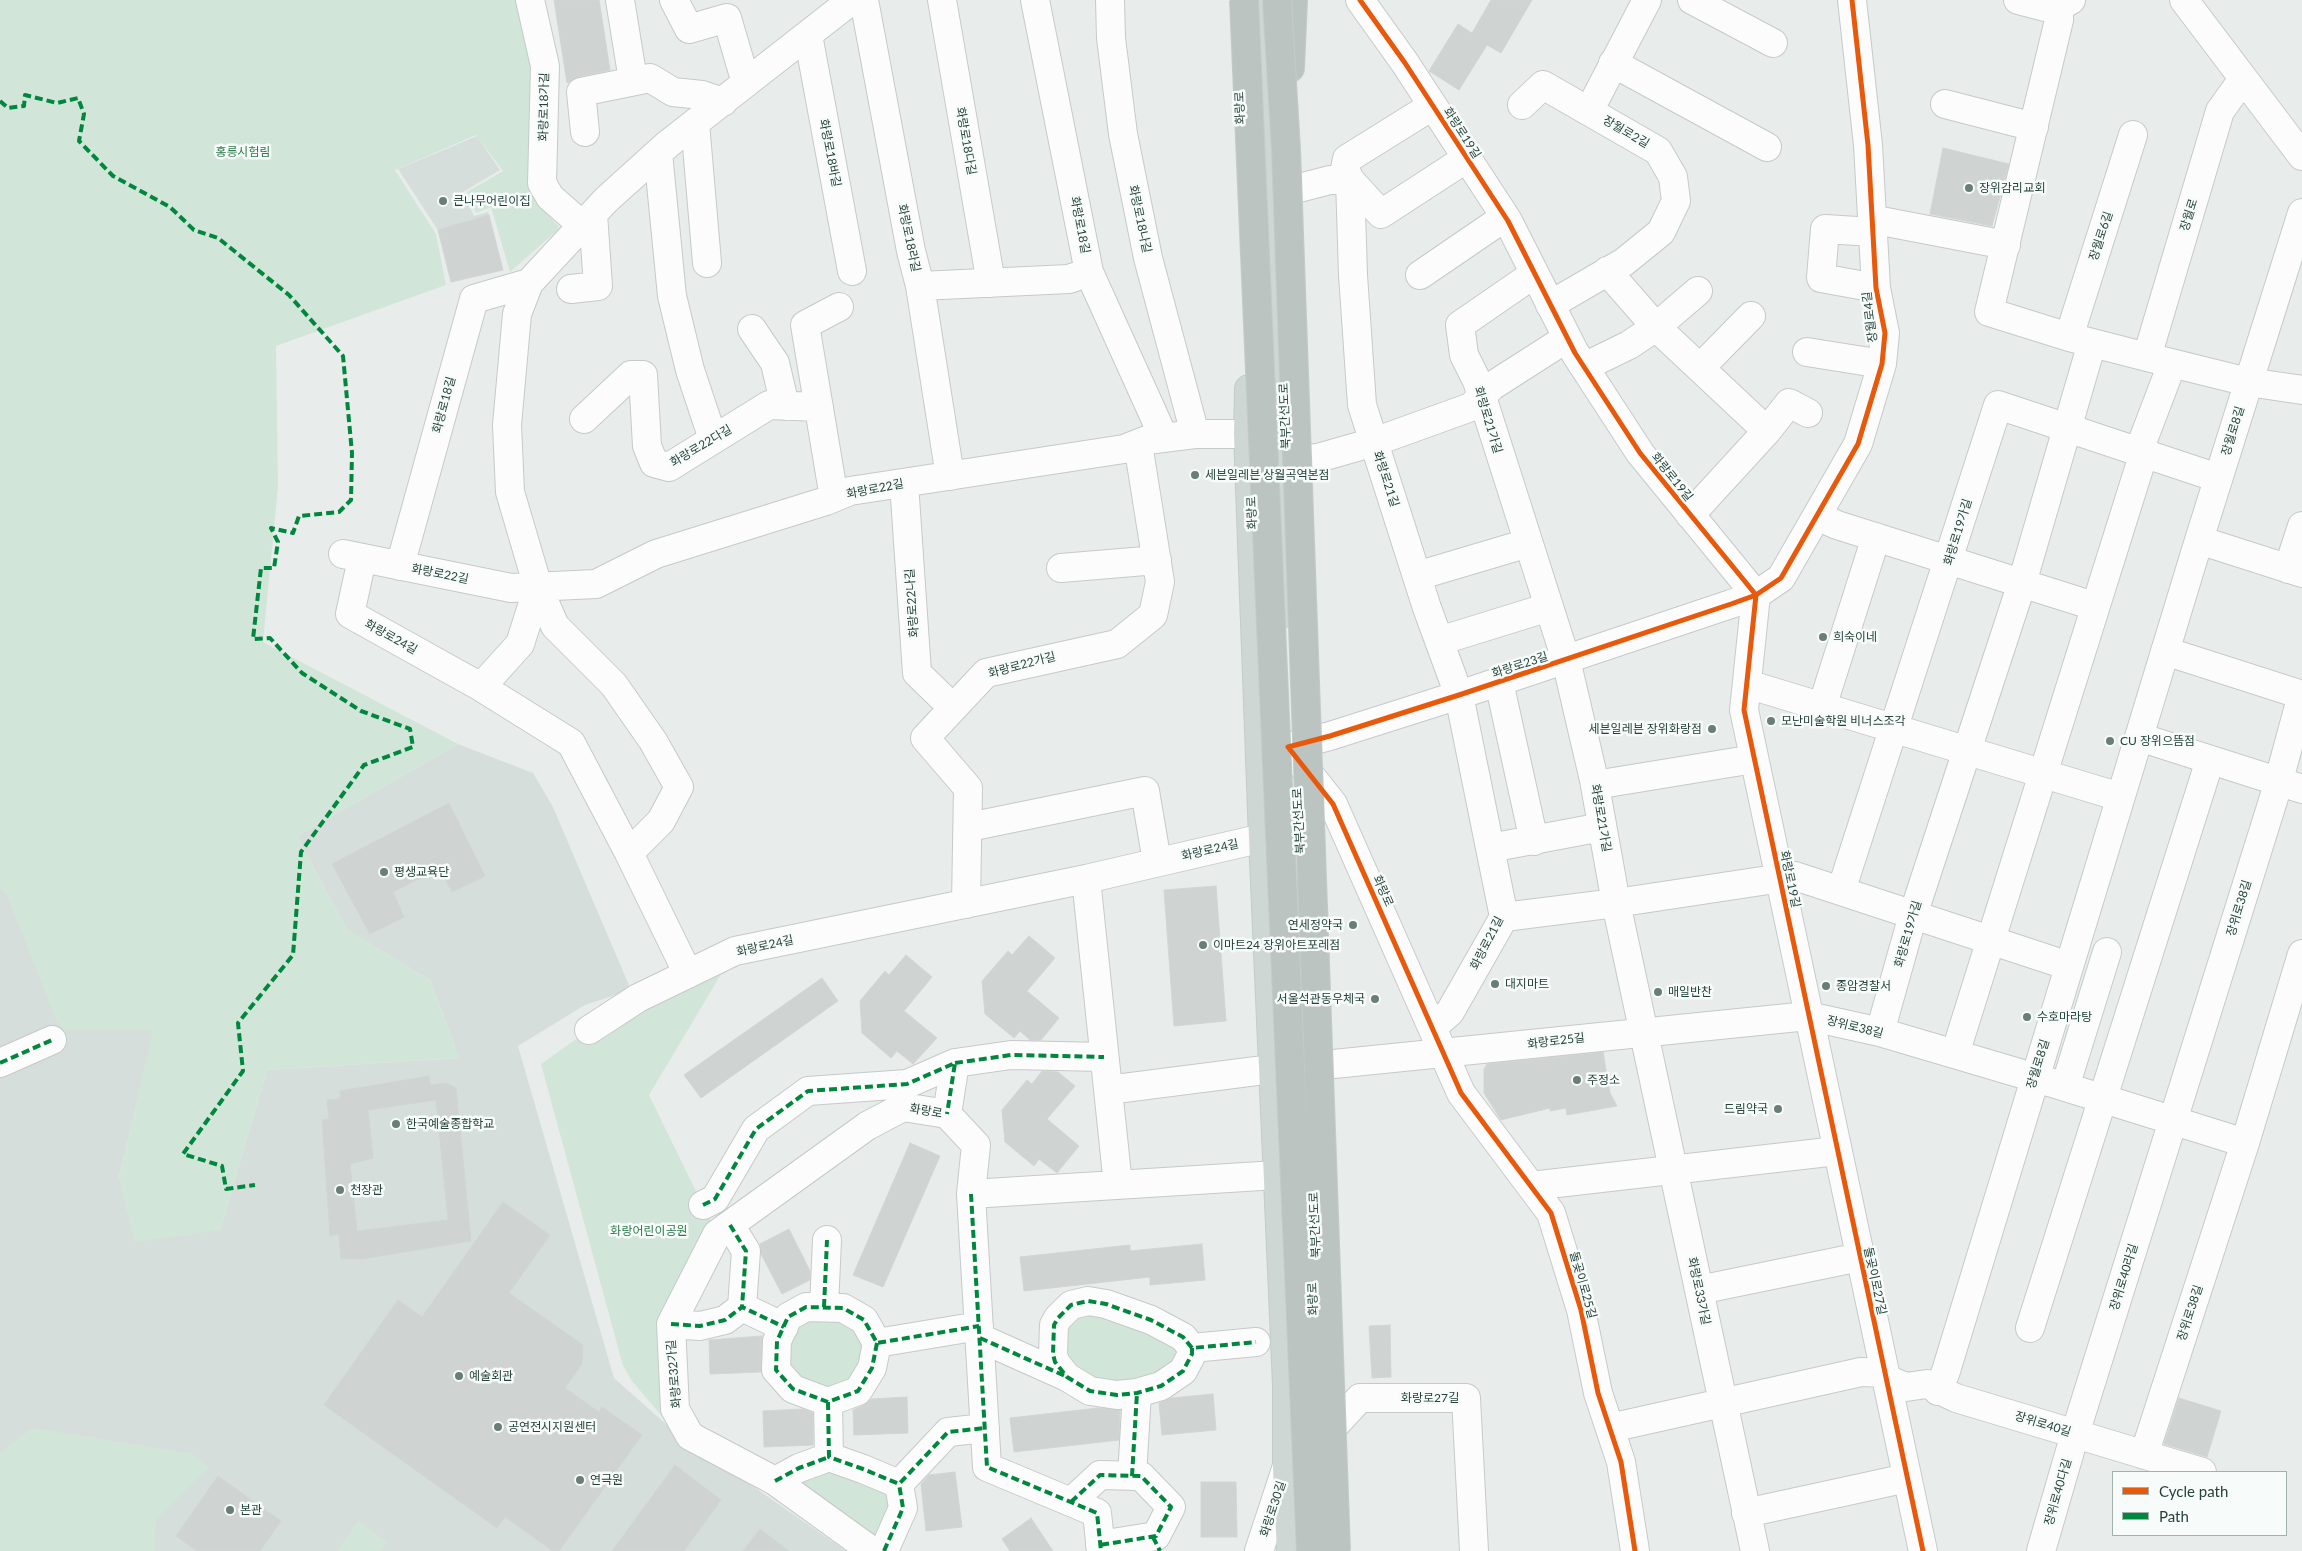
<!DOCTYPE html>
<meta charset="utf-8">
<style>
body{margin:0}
#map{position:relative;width:2302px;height:1551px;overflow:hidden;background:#e8edeb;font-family:Lato,sans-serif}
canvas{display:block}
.legend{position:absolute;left:2112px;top:1471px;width:175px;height:65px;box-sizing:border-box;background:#f7fbf9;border:1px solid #a3b1ad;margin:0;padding:6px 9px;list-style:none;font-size:15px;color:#24423a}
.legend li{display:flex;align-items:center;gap:10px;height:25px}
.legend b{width:25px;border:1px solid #a3b1ad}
</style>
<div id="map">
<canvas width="2302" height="1551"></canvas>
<ul class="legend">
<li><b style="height:6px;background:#e8590c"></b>Cycle path</li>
<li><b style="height:6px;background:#00873e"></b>Path</li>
</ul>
</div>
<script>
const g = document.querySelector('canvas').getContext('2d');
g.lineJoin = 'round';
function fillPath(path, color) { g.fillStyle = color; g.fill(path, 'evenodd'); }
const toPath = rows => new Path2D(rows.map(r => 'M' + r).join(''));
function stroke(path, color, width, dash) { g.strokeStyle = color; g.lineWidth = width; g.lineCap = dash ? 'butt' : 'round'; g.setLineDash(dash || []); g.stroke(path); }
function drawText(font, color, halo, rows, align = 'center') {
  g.font = font + ' Lato,"Noto Sans KR",sans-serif'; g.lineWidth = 5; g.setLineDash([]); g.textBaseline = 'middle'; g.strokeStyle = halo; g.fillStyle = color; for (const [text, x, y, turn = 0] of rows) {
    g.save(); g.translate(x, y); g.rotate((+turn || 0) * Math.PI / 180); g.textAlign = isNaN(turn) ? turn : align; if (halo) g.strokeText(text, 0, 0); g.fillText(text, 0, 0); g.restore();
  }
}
fillPath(toPath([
 [477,136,500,170,463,192,474,216,488,212,503,270,451,282,439,232,398,169],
 [458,744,533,773,553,807,631,990,585,1005,518,1046,614,1378,676,1433,846,1551,0,1551,0,887,154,1030,119,1177,220,1230,267,1070,459,1058,430,980,347,930,297,836]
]), '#d6dedb');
fillPath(toPath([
 [0,0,521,0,539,67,530,165,550,217,560,228,510,272,491,207,476,213,467,192,503,171,476,135,395,170,436,234,446,285,276,346,278,487,263,642,458,744,297,836,347,930,430,980,459,1058,267,1070,220,1230,135,1242,119,1178,153,1030,60,1030,8,897,0,887],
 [735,951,649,1095,717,1234,671,1324,676,1433,632,1381,623,1366,541,1064,589,1030],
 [1071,1305,1124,1312,1192,1354,1145,1391,1060,1369],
 [843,1308,877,1343,858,1391,793,1389,777,1341,788,1317],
 [32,1428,192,1454,209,1467,156,1520,154,1551,0,1551,0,1453],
 [829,1457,899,1484,884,1551,775,1481],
 [358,1521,387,1542,380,1551,337,1551]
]), '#d1e6d8');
const building = toPath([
 [554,0,599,0,610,70,578,77,567,83,554,0],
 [1491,0,1532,0,1501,53,1487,45,1459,90,1429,71,1458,24,1472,33,1491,0],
 [1943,148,2009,164,1992,226,1930,214,1943,148],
 [489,215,503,270,451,282,438,230,489,215],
 [449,803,485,876,452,892,440,868,393,892,404,917,370,934,332,864,449,803],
 [1216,886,1226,1021,1174,1026,1164,890,1216,886],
 [1029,936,1055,958,1027,991,1059,1018,1041,1040,1030,1040,1020,1031,1014,1038,985,1014,982,981,1008,951,1012,955,1029,936],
 [906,955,932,977,904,1011,937,1038,913,1064,897,1051,891,1058,862,1033,860,1001,885,971,889,975,906,955],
 [822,978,838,1001,701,1098,684,1075,822,978],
 [1603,1052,1610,1093,1617,1106,1567,1115,1566,1108,1550,1111,1550,1108,1501,1120,1484,1093,1484,1069,1487,1064,1603,1052],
 [1042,1071,1058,1072,1075,1086,1047,1119,1079,1146,1057,1173,1039,1159,1034,1166,1005,1142,1002,1110,1027,1080,1032,1084,1042,1071],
 [429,1076,430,1085,447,1083,456,1088,471,1241,362,1259,341,1259,339,1234,330,1236,322,1120,329,1119,327,1100,340,1099,340,1091,429,1076],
 [436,1100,448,1220,357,1231,350,1164,373,1158,368,1110,436,1100],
 [910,1143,940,1156,883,1287,853,1275,910,1143],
 [503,1202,550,1235,509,1293,583,1345,582,1364,565,1388,599,1412,602,1407,642,1435,559,1551,553,1551,505,1517,497,1528,324,1405,398,1300,422,1317,503,1202],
 [789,1229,810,1271,810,1280,782,1294,761,1254,760,1244,789,1229],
 [1202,1244,1205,1280,1150,1285,1150,1277,1024,1291,1020,1257,1130,1245,1130,1251,1202,1244],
 [1390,1325,1391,1377,1372,1378,1369,1326,1390,1325],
 [762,1336,761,1372,710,1374,709,1340,762,1336],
 [1213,1394,1216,1430,1162,1435,1159,1403,1171,1398,1213,1394],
 [907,1397,908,1433,854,1435,853,1410,864,1405,872,1399,907,1397],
 [2179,1398,2221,1411,2207,1457,2164,1444,2179,1398],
 [1098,1408,1120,1410,1119,1440,1014,1452,1010,1418,1098,1408],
 [803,1409,813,1413,813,1445,764,1447,763,1411,803,1409],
 [675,1465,721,1500,684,1551,612,1551,675,1465],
 [955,1472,962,1527,926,1531,921,1484,929,1475,955,1472],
 [218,1476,281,1521,260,1551,197,1551,176,1536,218,1476],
 [1201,1482,1236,1482,1237,1537,1201,1537,1201,1482],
 [1031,1518,1053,1551,1010,1551,1002,1539,1031,1518],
 [760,1529,789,1551,743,1551,760,1529]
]);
fillPath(building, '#cfd4d2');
stroke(building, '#d1d6d4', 1);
const minor = toPath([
 [530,0,545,66,542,183,550,197,582,225],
 [620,0,633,80],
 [674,0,689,29,727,18,746,83],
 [864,0,911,251,920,286,950,476],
 [942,0,991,283],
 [1035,0,1089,272,1164,438],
 [1110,0,1111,38,1123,134,1148,258,1195,434],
 [1360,0,1405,63,1508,221,1575,353,1640,453,1756,595,1744,710,1923,1551],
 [1692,0,1773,43],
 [2018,0,2045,7,2059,7,2071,0],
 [2184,0,2302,156],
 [2059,7,2059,20,1989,312,2069,337,2147,357,2248,382,2302,390],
 [808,35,852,271],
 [1613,63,1767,147],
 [1945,104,2034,127],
 [1522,105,1543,85,1658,151,1673,177,1676,201,1661,232,1624,262,1550,305],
 [1432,106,1347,159,1345,169,1350,180,1381,214,1467,158],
 [1589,111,1647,0],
 [695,123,707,263],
 [585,132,581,92,650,78,673,92,702,95,723,102],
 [658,153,672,296,690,370,713,439],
 [1350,180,1353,275,1362,405,1427,608,1459,695,1504,917,1450,1012,1433,1027],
 [1272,195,1330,180,1350,180],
 [1607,271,1656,327,1767,431],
 [1534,274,1460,325,1464,355,1477,381,1566,660,1594,780,1616,903,1755,1551],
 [1420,275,1505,217],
 [920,286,1069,279,1089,272],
 [1876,288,1821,278,1825,229,1873,232,1881,221,2006,245],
 [571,289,598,286,593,214],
 [752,329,775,363,785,406],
 [2069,337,2133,135],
 [1807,352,1882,364],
 [2147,357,2220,111,2243,79],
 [1584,367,1629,345,1656,327,1698,291],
 [1700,368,1751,316],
 [584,419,631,375,643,375,647,446,654,463,669,467,769,405,819,407],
 [1286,459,1318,458,1374,442,1471,407,1492,386,1567,338],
 [904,483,917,673,953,708],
 [836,497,832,486,805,325,839,307],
 [1690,515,1767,431,1789,403,1808,413],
 [1817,516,1837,525,2094,606],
 [2199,540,2302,573],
 [343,554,511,588,596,584,656,554,826,501,850,491,1124,449,1147,440,1195,434,1248,434],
 [362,559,350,614,481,687,571,743,629,853,688,974],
 [400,566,474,299,529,283],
 [1061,568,1157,560],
 [2288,569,2302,526],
 [1417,576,1528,543],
 [1439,641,1549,607],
 [2165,651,2302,695],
 [1499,682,1534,841],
 [1747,684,2120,797],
 [481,687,520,644,538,587],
 [1822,707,1876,537],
 [2139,737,2302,789],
 [1595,785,1754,759],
 [969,827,1145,791,1157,862],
 [1490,848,1602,827],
 [629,853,661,821,679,787,653,741,614,685,555,626,538,587,510,492,507,425,517,314,529,283,606,200,668,144,852,0],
 [1086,879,1118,1185],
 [1841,891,1998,405,2218,478],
 [966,904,968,788,925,738,986,673,1117,644,1153,615,1160,582,1138,444],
 [1504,917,1616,903,1795,876,2069,966],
 [589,1030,638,998,735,951,1086,879,1263,838],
 [1880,1032,1913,915,2022,583,2092,343],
 [1955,1054,2141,462,2143,440,2172,364],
 [0,1063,52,1040],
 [955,1063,1011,1055,1104,1057],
 [1304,1067,1808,1016,1880,1032,2056,1084,2245,1143],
 [2065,1087,2107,952],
 [1108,1090,1272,1069],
 [1531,1186,1837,1151],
 [971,1194,987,1467,1097,1513,1101,1551],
 [703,1205,715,1199,756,1129,808,1091,907,1084,955,1063,947,1114],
 [730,1225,746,1251,742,1307],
 [1699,1290,1860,1257],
 [824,1307,827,1240],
 [671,1324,700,1326,725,1320,742,1307,784,1327],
 [2030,1328,2210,760],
 [980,1338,1067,1377],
 [877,1343,872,1368,858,1391,828,1402,793,1389,776,1370,777,1341,788,1317,806,1307,843,1308,864,1320,877,1343,979,1326],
 [1192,1348,1183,1337,1151,1320,1106,1304,1088,1301,1071,1305,1058,1318,1054,1325,1053,1354,1055,1362,1067,1377,1090,1391,1117,1395,1137,1393,1161,1386,1183,1371,1192,1354,1192,1348,1256,1342],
 [1886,1379,1906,1387,1927,1384,1956,1398,2202,1472],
 [1938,1391,1946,1371,2199,540,2302,213],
 [828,1402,829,1457,863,1469,899,1484,948,1432,985,1428],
 [1610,1428,1861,1372,1885,1373],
 [1320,1441,1360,1398,1466,1398,1474,1551],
 [2144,1455,2245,1143,2302,954],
 [1132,1476,1137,1393],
 [775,1481,799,1468,829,1457],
 [1071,1502,1100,1475,1141,1476,1171,1507,1156,1536,1100,1545],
 [1746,1513,1907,1478],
 [872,1551,775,1481,690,1436,675,1409,671,1324,717,1234,867,1126,903,1107,947,1114,976,1145,971,1194,1277,1175],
 [884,1551,903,1508,899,1484],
 [1259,1551,1286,1469],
 [1635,1551,1621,1462,1598,1393,1581,1310,1551,1213,1461,1093,1333,804,1288,747,1330,736,1459,695,1731,604,1756,595,1781,578,1858,444,1882,364,1885,333,1876,288,1868,145,1852,0],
 [2041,1551,2075,1434,2276,791,2302,695]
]);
const major = toPath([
 [1262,0,1286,459,1281,516,1284,613],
 [1249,389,1248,434,1263,838,1287,1385,1287,1468,1291,1551],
 [1301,1013,1308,1155]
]);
const highway = toPath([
 [1290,68,1293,0]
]);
stroke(minor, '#c5cac8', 30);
stroke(major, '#c3ccc9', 30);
stroke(highway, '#c3ccc9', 30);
stroke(minor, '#fcfcfc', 28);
stroke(major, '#cfd7d5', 28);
stroke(highway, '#bcc4c2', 28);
const highwayBridge = toPath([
 [1244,0,1311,1551],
 [1277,0,1286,149,1336,1551]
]);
stroke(highwayBridge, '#c3ccc9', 30, []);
stroke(highwayBridge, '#bcc4c2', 28);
stroke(toPath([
 [0,101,8,108,24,106,25,95,57,103,78,98,84,114,79,141,113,176,170,207,194,230,218,238,289,295,343,356,352,453,351,500,339,512,299,516,293,533,271,528,278,542,274,568,261,568,253,639,270,638,302,673,361,711,410,729,413,747,364,765,301,852,293,955,238,1023,243,1071,183,1154,222,1166,226,1189,255,1185],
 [0,1063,52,1040],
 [955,1063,1011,1055,1104,1057],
 [971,1194,987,1467,1097,1513,1101,1551],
 [703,1205,715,1199,756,1129,808,1091,907,1084,955,1063,947,1114],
 [730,1225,746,1251,742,1307],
 [824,1307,827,1240],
 [671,1324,700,1326,725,1320,742,1307,784,1327],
 [980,1338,1065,1376],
 [877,1343,872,1368,858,1391,828,1402,793,1389,776,1370,777,1341,788,1317,806,1307,843,1308,864,1320,877,1343,979,1326],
 [1192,1348,1183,1337,1151,1320,1106,1304,1088,1301,1071,1305,1058,1318,1054,1325,1053,1354,1055,1362,1067,1377,1090,1391,1117,1395,1137,1393,1161,1386,1183,1371,1192,1354,1192,1348,1256,1342],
 [828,1402,829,1457,863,1469,899,1484,948,1432,985,1428],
 [1132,1476,1137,1393],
 [775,1481,799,1468,829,1457],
 [1071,1502,1100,1475,1141,1476,1171,1507,1156,1536,1100,1545],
 [1153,1537,1160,1551],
 [884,1551,903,1508,899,1484]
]), '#00873e', 4, [8, 4]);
stroke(toPath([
 [1360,0,1405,63,1508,221,1575,353,1640,453,1756,595,1744,710,1923,1551],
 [1635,1551,1621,1462,1598,1393,1581,1310,1551,1213,1461,1093,1333,804,1288,747,1330,736,1459,695,1731,604,1756,595,1781,578,1858,444,1882,364,1885,333,1876,288,1868,145,1852,0]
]), '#e8590c', 5);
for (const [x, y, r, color] of [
 [1969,188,5,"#697e78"],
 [443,201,5,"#697e78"],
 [1195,475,5,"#697e78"],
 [1823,637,5,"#697e78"],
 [1771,721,5,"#697e78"],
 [1712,729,5,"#697e78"],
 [2110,741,5,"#697e78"],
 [384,872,5,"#697e78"],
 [1353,925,5,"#697e78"],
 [1203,945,5,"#697e78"],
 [1495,984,5,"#697e78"],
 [1826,986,5,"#697e78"],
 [1658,992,5,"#697e78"],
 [1375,999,5,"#697e78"],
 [2027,1017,5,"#697e78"],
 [1577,1080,5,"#697e78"],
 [1778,1109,5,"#697e78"],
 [396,1124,5,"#697e78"],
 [340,1190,5,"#697e78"],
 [459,1376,5,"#697e78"],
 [498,1427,5,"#697e78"],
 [580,1480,5,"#697e78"],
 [230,1510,5,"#697e78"]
]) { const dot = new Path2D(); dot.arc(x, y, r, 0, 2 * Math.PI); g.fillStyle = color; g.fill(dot); stroke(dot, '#f7fbf9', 2); }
drawText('12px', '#24423a', '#f7fbf9', [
 ["화랑로18가길",544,107,-89],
 ["화랑로",1240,108,-92],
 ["장월로2길",1626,132,30],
 ["화랑로19길",1462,133,57],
 ["화랑로18다길",966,141,80],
 ["화랑로18바길",830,153,79],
 ["장월로",2189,215,-73],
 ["화랑로18나길",1140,219,78],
 ["화랑로18길",1080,225,79],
 ["장월로6길",2101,236,-72],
 ["화랑로18라길",909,238,78],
 ["장월로4길",1870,317,-97],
 ["화랑로18길",444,405,-75],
 ["북부간선도로",1285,416,-92],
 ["화랑로21가길",1488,420,73],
 ["장월로8길",2233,431,-73],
 ["화랑로22다길",701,446,-31],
 ["화랑로19길",1672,477,51],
 ["화랑로21길",1386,479,72],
 ["화랑로22길",875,489,-11],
 ["화랑로",1252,513,-92],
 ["화랑로19가길",1958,532,-73],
 ["화랑로22길",440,574,11],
 ["화랑로22나길",912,603,-94],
 ["화랑로24길",391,637,29],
 ["화랑로22가길",1022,665,-15],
 ["화랑로23길",1520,665,-18],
 ["화랑로21가길",1601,818,80],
 ["북부간선도로",1299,821,-93],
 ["화랑로24길",1210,850,-13],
 ["화랑로19길",1790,879,78],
 ["화랑로",1383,891,66],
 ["장위로38길",2239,908,-73],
 ["화랑로19가길",1908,934,-74],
 ["화랑로21길",1487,943,-63],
 ["화랑로24길",765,946,-13],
 ["장위로38길",1855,1027,14],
 ["화랑로25길",1556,1041,-7],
 ["장월로8길",2038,1064,-73],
 ["화랑로",926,1111,10],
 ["북부간선도로",1315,1225,-92],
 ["장위로40라길",2124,1277,-73],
 ["돌곶이로27길",1875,1281,78],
 ["돌곶이로25길",1583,1285,74],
 ["화랑로33가길",1699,1291,78],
 ["화랑로",1313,1299,-92],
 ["장위로38길",2190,1313,-72],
 ["화랑로32가길",674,1374,-95],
 ["화랑로27길",1430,1398],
 ["장위로40길",2043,1424,17],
 ["장위로40다길",2058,1492,-74],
 ["화랑로30길",1273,1509,-72]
]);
drawText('12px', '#2d7a4b', '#f7fbf9', [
 ["홍릉시험림",243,152],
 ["화랑어린이공원",649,1231]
]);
drawText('12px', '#24423a', '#f7fbf9', [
 ["장위감리교회",1979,188],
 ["큰나무어린이집",453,201],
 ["세븐일레븐 상월곡역본점",1205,475],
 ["희숙이네",1833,637],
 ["모난미술학원 비너스조각",1781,721],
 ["세븐일레븐 장위화랑점",1702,729,"right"],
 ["CU 장위으뜸점",2120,741],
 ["평생교육단",394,872],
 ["연세정약국",1343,925,"right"],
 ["이마트24 장위아트포레점",1213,945],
 ["대지마트",1505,984],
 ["종암경찰서",1836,986],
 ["매일반찬",1668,992],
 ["서울석관동우체국",1365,999,"right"],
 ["수호마라탕",2037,1017],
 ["주정소",1587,1080],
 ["드림약국",1768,1109,"right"],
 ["한국예술종합학교",406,1124],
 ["천장관",350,1190],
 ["예술회관",469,1376],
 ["공연전시지원센터",508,1427],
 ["연극원",590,1480],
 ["본관",240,1510]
], 'left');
</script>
